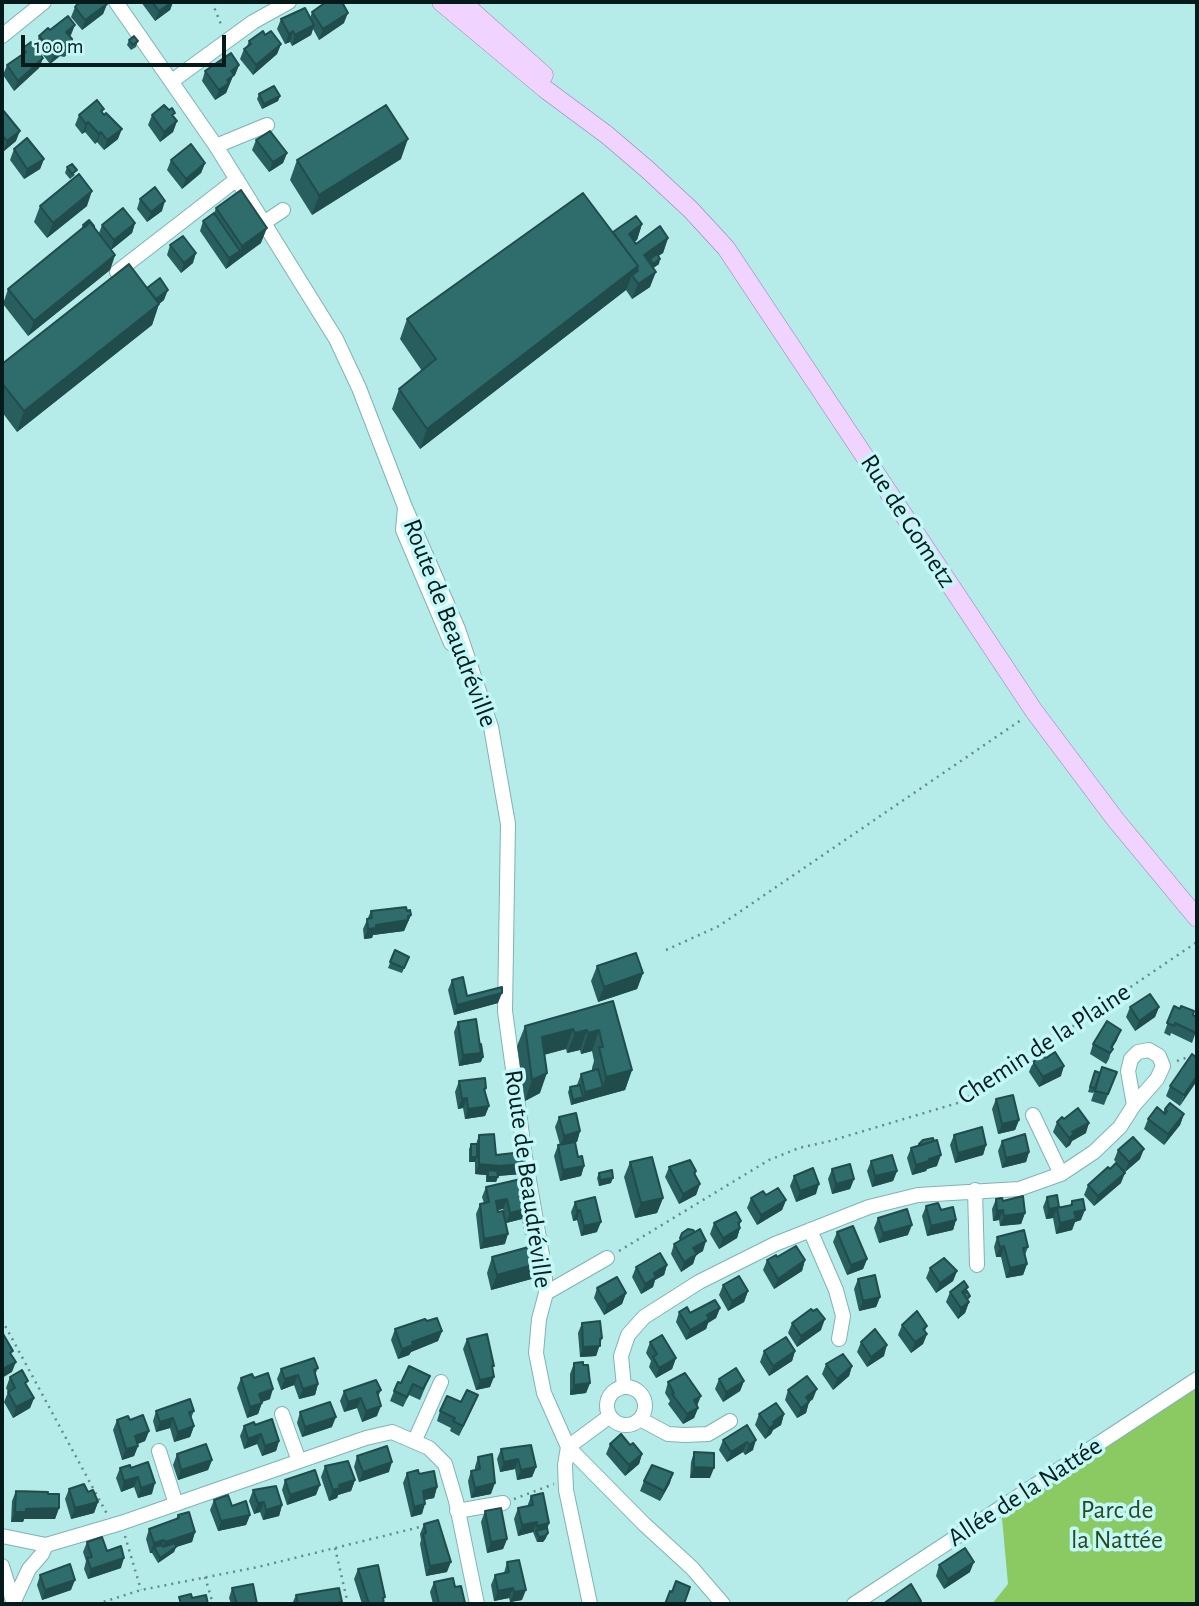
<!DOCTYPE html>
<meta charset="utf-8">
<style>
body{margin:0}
#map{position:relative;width:1199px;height:1606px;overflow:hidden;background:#b5ecea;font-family:"Alegreya Sans",sans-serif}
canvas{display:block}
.frame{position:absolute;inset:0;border:4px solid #051a1a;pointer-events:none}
.scale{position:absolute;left:21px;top:35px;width:205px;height:32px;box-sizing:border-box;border:4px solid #051a1a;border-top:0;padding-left:9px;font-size:21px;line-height:24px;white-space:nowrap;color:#051a1a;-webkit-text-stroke:5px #c2f9f8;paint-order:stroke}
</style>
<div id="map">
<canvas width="1199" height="1606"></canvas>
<div class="frame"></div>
<div class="scale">100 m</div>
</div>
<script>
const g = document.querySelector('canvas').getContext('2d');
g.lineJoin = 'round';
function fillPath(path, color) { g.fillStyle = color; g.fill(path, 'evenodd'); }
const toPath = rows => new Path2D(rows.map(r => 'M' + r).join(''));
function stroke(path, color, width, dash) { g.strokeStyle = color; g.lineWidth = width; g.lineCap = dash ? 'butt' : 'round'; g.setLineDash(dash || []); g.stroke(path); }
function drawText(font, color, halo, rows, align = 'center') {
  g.font = font + ' "Alegreya Sans",sans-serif'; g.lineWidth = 7; g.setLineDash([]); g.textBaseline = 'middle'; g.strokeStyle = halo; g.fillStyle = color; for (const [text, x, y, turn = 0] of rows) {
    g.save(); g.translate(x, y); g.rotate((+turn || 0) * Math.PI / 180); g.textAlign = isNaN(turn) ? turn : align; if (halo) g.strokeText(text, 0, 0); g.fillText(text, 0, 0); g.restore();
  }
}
fillPath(toPath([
 [1197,1379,1197,1604,992,1604,1008,1584,1001,1507]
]), '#8bc963');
const minor = toPath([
 [116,2,216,146,336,339,359,388,405,507,458,629,491,727,508,824,505,1011,525,1157,544,1267,546,1293,539,1319,536,1353,544,1393,568,1447,565,1465,566,1490,590,1604],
 [2,36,44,2],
 [172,81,253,22,289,2],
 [216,146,267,125],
 [265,222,283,210],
 [117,272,237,179],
 [405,508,403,530,451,643,466,656],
 [1033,1115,1061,1174],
 [975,1190,977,1265],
 [810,1230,836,1290,843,1316,839,1339],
 [546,1293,607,1258],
 [624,1387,621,1356,628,1335,644,1317,699,1282,775,1244,869,1207,918,1195,1019,1189,1061,1174,1094,1152,1120,1127,1134,1105,1157,1079,1163,1066,1159,1056,1149,1050,1138,1052,1131,1059,1128,1071,1134,1105],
 '607 1406a19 19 0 1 1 38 0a19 19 0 1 1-38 0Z',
 [282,1414,299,1461],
 [610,1416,568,1447,644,1524,692,1568,723,1604],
 [640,1419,668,1434,685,1435,708,1434,730,1421],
 [415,1440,441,1382],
 [159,1451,176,1504],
 [457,1511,503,1503],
 [2,1536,46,1545],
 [2,1566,14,1604],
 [14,1601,29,1569,42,1554,46,1545,121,1523,366,1438,392,1432,429,1448,445,1464,456,1501,477,1604],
 [854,1604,1197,1379]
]);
const major = toPath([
 [441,2,545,89,607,135,648,170,691,210,726,248,1034,711,1115,819,1197,918],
 [462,2,544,75]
]);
stroke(minor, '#7eb4b2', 16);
stroke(major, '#977fae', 19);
stroke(toPath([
 [212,2,222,27],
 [666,950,719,926,1021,720],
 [1177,1061,1197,1054],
 [619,1251,769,1160,799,1148,830,1141,961,1102,1197,942],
 [2,1320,107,1514],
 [514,1499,554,1484],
 [125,1536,141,1590],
 [335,1548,348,1604],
 [205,1577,213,1604],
 [97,1604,141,1590,258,1567,424,1526]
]), '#648b8a', 2.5, [2, 5]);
stroke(minor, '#fff', 14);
stroke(major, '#f0d3fe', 18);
fillPath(toPath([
 [141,2,173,2,170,10,155,21],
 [107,4,103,14,82,30,71,17,75,7],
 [312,12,344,23,319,40,313,29,311,35,292,46,290,42,285,44,277,29,281,19,310,18],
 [50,30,71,35,70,36,68,54,64,57,60,56,50,64,36,46,39,36],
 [265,35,281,44,277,54,253,75,240,59,244,49,247,46,249,41],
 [129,40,138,41,136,47,131,50,127,45],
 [23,48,43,58,39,68,14,91,3,75,7,65,21,56],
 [239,65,235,75,233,76,226,93,215,100,202,81,205,71],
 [259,94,280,96,278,101,262,109,257,99],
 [2,109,16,141,4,151,2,149],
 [104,109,102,113,118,139,104,150,97,142,95,144,85,132,82,134,75,125,79,115],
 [152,115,173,117,177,121,173,132,160,142,148,125],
 [256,140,287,153,283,163,269,172,252,150],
 [14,149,44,159,40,169,24,179,10,160],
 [401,159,312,215,290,180,297,160],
 [171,160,205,163,201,173,182,189,167,170],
 [67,167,75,175,70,179,65,173],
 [140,199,162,211,147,222,137,209],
 [40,206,87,206,47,238,34,222],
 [216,208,261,243,226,269,200,231,203,221,214,213],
 [135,223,132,233,111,250,115,255,110,270,28,336,3,304,8,289,81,230,83,225,94,227,99,233,102,225],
 [642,224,637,240,634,242,636,244,668,238,663,253,658,256,659,264,653,268,650,287,632,299,626,290,420,449,392,409,399,389,422,371,400,339,407,319,613,232],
 [170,245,193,263,181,273,167,255],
 [147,288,164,300,159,304,152,325,17,432,2,412,2,364],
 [371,911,407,911,411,915,404,931,373,935,372,938,364,939,363,929],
 [395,950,409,957,402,973,388,968],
 [597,966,643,973,637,989,598,1002,591,981],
 [452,980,467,996,498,1003,454,1015,448,990],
 [613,1001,632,1070,625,1090,571,1105,568,1092,570,1087,577,1085,581,1074,592,1071,592,1068,594,1061,592,1051,581,1054,580,1050,567,1053,566,1049,544,1055,540,1093,525,1101,517,1046,525,1026],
 [1174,1006,1193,1015,1197,1029,1192,1043,1171,1033,1170,1036,1164,1033],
 [1130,1007,1159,1007,1155,1017,1135,1031,1126,1017],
 [458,1022,481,1062,459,1066,454,1032],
 [1117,1040,1112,1048,1109,1059,1106,1064,1090,1054,1093,1044],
 [1197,1058,1180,1106,1166,1096,1170,1086],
 [1033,1062,1061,1076,1039,1087,1029,1072],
 [1095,1071,1100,1073,1117,1072,1104,1105,1091,1101,1094,1092,1093,1093,1088,1092],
 [459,1081,486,1088,485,1092,489,1106,485,1116,465,1119,463,1108,458,1109,455,1092],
 [996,1099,1019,1120,1015,1130,998,1134,992,1109],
 [1165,1109,1184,1114,1180,1125,1164,1145,1144,1129,1148,1119,1163,1112],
 [559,1117,580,1131,577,1142,575,1142,578,1157,584,1166,581,1176,560,1181,554,1156,558,1145,560,1145,555,1127],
 [1064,1119,1086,1133,1072,1141,1070,1145,1066,1148,1053,1132,1057,1122],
 [479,1135,496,1155,525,1164,522,1174,498,1176,496,1182,486,1182,486,1175,475,1174,475,1162,469,1162,469,1149,471,1144,476,1144],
 [954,1135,986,1145,983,1155,955,1163,950,1145],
 [1002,1141,1029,1152,1026,1162,1002,1168,998,1151],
 [911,1148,937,1166,927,1169,926,1171,912,1175,907,1158],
 [1118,1150,1140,1159,1125,1172,1114,1160],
 [871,1161,897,1171,893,1181,872,1187,867,1171],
 [630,1162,663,1198,657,1213,635,1218,624,1177],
 [669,1167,696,1171,695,1175,700,1184,696,1195,679,1204,665,1177],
 [832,1169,854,1179,850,1189,832,1194,828,1179],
 [599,1173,611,1183,599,1186,597,1178],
 [794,1176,816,1194,796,1202,790,1186],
 [525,1178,533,1233,525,1235,522,1219,506,1223,503,1209,498,1210,505,1244,480,1249,476,1214,480,1204,484,1203,482,1197,486,1187],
 [1121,1183,1094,1206,1084,1195,1088,1185],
 [766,1195,786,1200,782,1210,757,1225,747,1208,751,1198],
 [1047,1197,1059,1207,1070,1205,1072,1201,1081,1220,1075,1222,1072,1230,1056,1234,1053,1218,1046,1219,1043,1207],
 [996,1199,1003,1201,1025,1213,1021,1224,1000,1226,999,1220,993,1221,992,1209],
 [575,1202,597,1232,581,1236,577,1220,573,1221,571,1212],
 [926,1206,941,1210,956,1220,953,1230,927,1236,922,1216],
 [878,1218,908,1235,879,1243,874,1228],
 [714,1223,739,1226,740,1228,737,1238,719,1249,710,1234],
 [837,1232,867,1259,863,1269,847,1275,833,1242],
 [682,1233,703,1251,696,1255,693,1264,681,1272,671,1254,674,1244,679,1242],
 [528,1237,535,1278,491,1290,487,1273,492,1257,527,1247,526,1242],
 [997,1237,1028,1247,1025,1255,1027,1264,1023,1275,1006,1278,1001,1257,996,1257,994,1247],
 [777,1257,805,1260,802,1271,774,1289,763,1270,767,1260],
 [667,1265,664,1275,655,1280,653,1287,641,1294,632,1277,636,1267],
 [930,1268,957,1271,953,1281,936,1293,926,1278],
 [858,1279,880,1297,876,1307,859,1311,854,1289],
 [723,1285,748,1291,744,1302,728,1311,719,1295],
 [968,1287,966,1292,969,1302,965,1313,958,1319,946,1302,950,1292],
 [597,1288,626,1293,622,1304,604,1315,594,1298],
 [720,1308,716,1318,708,1323,706,1329,686,1340,676,1322,679,1312,690,1313],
 [813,1311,821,1330,797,1347,788,1333,792,1323],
 [427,1321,442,1331,438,1341,411,1352,409,1355,398,1359,391,1340,395,1329],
 [582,1323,600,1344,596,1356,580,1357,578,1333],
 [902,1325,927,1326,925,1331,927,1334,923,1344,911,1353,898,1335],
 [467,1339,493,1370,490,1387,476,1390,463,1349],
 [650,1342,676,1358,672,1369,656,1378,649,1367,651,1361,646,1353],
 [861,1342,884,1356,867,1367,857,1352],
 [764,1351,795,1351,792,1361,769,1376,760,1362],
 [574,1363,590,1383,586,1393,570,1395,570,1374],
 [826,1364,852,1366,849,1376,833,1390,822,1374],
 [318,1368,315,1375,318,1384,315,1395,299,1399,294,1385,281,1390,277,1379,281,1369],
 [430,1376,420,1400,409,1395,403,1407,390,1401,394,1391,401,1383],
 [10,1377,27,1386,34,1398,30,1408,13,1418,4,1402,8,1392,6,1388],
 [241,1378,254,1378,270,1399,262,1402,258,1414,247,1418,237,1388],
 [719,1379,744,1381,740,1391,723,1402,715,1389],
 [668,1382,698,1408,694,1418,683,1424,668,1404,670,1401,665,1393],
 [381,1390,378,1397,377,1416,362,1422,357,1408,344,1412,340,1401,344,1391],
 [788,1390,813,1399,809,1402,806,1413,797,1418,785,1400],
 [478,1395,459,1436,450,1431,451,1428,437,1421,440,1411],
 [156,1411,194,1411,191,1418,194,1426,190,1437,174,1442,170,1428,156,1432,153,1421],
 [300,1412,332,1427,302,1437,297,1423],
 [759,1414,784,1414,781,1425,773,1430,771,1434,765,1439,755,1425],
 [117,1420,130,1420,149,1431,145,1441,138,1444,138,1446,134,1456,122,1460,113,1430],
 [255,1425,279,1441,276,1451,262,1456,257,1444,244,1449,240,1436,244,1426],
 [747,1425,753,1450,745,1455,743,1452,727,1462,719,1450,723,1440],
 [610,1444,630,1445,642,1454,639,1464,625,1476,606,1454],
 [501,1449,536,1467,532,1477,517,1480,515,1469,500,1472,497,1459],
 [694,1452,710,1478,690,1478,691,1462],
 [177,1454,212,1460,208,1470,178,1480,173,1465],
 [357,1456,389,1472,359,1482,354,1467],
 [478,1457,491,1494,471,1498,468,1481,471,1471,475,1470,475,1467],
 [325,1466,355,1480,351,1491,338,1495,337,1498,329,1501,321,1477],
 [120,1468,131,1468,152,1494,138,1498,134,1487,121,1492,116,1478],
 [407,1473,419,1474,437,1487,434,1498,424,1500,422,1514,411,1517,403,1483],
 [285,1480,316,1495,287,1505,282,1490],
 [644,1481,670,1483,660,1501,640,1491],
 [69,1489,88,1492,98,1502,94,1513,71,1519,65,1499],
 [253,1490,282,1505,279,1516,263,1520,260,1512,254,1514,249,1501],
 [16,1491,48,1494,59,1508,55,1519,24,1519,23,1522,11,1522,12,1501],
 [531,1496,547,1528,546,1538,543,1542,537,1542,533,1532,518,1536,514,1519,518,1508,527,1507],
 [214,1500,232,1506,250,1515,246,1525,218,1531,210,1510],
 [485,1511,507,1539,503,1549,487,1553,481,1522],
 [178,1515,195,1532,192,1542,176,1547,174,1552,158,1563,152,1553,150,1553,146,1539,149,1529,176,1519],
 [424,1524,447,1572,426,1576,420,1544,421,1540,420,1534],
 [87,1542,107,1551,121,1568,88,1579,84,1569,86,1561,83,1552],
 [507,1562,522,1600,510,1602,509,1598,494,1601,491,1585,495,1575,504,1573],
 [939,1565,970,1572,944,1589,936,1576],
 [358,1569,383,1602,384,1604,362,1604,354,1579],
 [40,1575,71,1590,42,1600,37,1585],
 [434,1582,459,1604,433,1604,430,1592],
 [232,1588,257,1604,231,1604,229,1598],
 [296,1595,341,1604,292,1604]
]), '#285e5d');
fillPath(toPath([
 [172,2,173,2,170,10,155,21,159,11],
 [107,4,103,14,82,30,85,20],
 [348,13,344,23,319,40,323,29],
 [75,25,71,35,62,42,66,32],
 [314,25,311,35,292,46,295,35],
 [293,31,290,42,285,44,289,34],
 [72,44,68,54,64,57,68,47],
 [281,44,277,54,253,75,256,65],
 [64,46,60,56,50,64,54,54],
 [43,58,39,68,14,91,18,81],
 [239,65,235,75,233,76,226,93,215,100,219,90,231,71],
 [280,96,278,101,262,109,264,104],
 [177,121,173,132,160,142,164,132],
 [88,122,85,132,82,134,86,124],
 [122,129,118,139,104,150,107,140],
 [20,131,16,141,4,151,7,141],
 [101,132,97,142,95,144,99,134],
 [408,139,401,159,312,215,319,195],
 [287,153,283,163,269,172,273,162],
 [44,159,40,169,24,179,27,169],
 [205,163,201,173,182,189,186,179],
 [92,191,87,206,47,238,53,223],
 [165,201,162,211,147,222,151,212],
 [135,223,132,233,111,250,114,240],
 [642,224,637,240,623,249,629,234],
 [267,228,261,243,236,261,242,246],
 [668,238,663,253,651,261,650,259,648,264,644,255],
 [240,251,236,261,226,269,229,258],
 [196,253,193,263,181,273,184,263],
 [115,255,110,270,28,336,34,321],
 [660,259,659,264,652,269,653,264],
 [638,266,634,278,632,275,626,290,420,449,427,429],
 [656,272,650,287,632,299,638,284],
 [168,290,164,300,145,315,149,305],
 [159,304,152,325,17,432,24,411],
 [411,915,404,931,373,935,372,938,364,939,368,929,376,925],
 [643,973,637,989,598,1002,604,987],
 [502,993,498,1003,454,1015,457,1005],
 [1159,1007,1155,1017,1135,1031,1139,1021],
 [573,1029,566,1049,534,1057,542,1037],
 [587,1030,580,1050,567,1053,575,1033],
 [599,1030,592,1051,581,1054,588,1033],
 [1121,1030,1117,1040,1109,1053,1111,1047],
 [481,1053,483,1057,481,1062,459,1066,463,1055],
 [1064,1066,1061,1076,1039,1087,1043,1077],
 [632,1070,625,1090,599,1097,606,1077],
 [547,1073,540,1093,525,1101,532,1080],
 [1197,1076,1197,1081,1180,1106,1184,1095],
 [603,1087,599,1097,581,1102,585,1092],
 [583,1097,581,1102,571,1105,573,1100],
 [467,1098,463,1108,458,1109,462,1099],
 [489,1106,485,1116,465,1119,468,1109],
 [1184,1114,1180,1125,1164,1145,1168,1134],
 [1019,1120,1015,1130,998,1134,1002,1124],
 [1089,1123,1086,1133,1072,1141,1070,1145,1066,1148,1072,1132],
 [580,1131,577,1142,560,1146,564,1136],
 [986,1145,983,1155,955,1163,958,1153],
 [1144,1149,1140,1159,1125,1172,1129,1162],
 [1029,1152,1026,1162,1002,1168,1006,1158],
 [941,1155,937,1166,927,1169,926,1171,912,1175,916,1165,929,1159],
 [471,1157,477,1157,475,1162,469,1162],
 [479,1164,525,1164,522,1174,496,1176,488,1170,486,1175,475,1174],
 [584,1166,581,1176,560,1181,563,1170],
 [897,1171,893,1181,872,1187,875,1176],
 [1125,1173,1121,1183,1094,1206,1098,1196],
 [488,1177,498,1177,496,1182,486,1182],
 [613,1178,611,1183,599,1186,600,1180],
 [854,1179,850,1189,832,1194,836,1184],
 [700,1184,696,1195,679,1204,683,1194],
 [819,1184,816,1194,796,1202,800,1191],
 [663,1198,657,1213,635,1218,641,1203],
 [507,1199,503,1209,492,1211,496,1201],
 [786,1200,782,1210,757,1225,761,1215],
 [1057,1208,1053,1218,1046,1219,1049,1209],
 [526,1209,522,1219,506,1223,510,1213],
 [580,1210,577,1220,573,1221,577,1211],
 [1003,1210,999,1220,993,1221,997,1211],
 [1085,1210,1081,1220,1075,1222,1072,1230,1056,1234,1060,1223,1074,1212],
 [1025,1213,1021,1224,1000,1226,1004,1216],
 [956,1220,953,1230,927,1236,931,1226],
 [741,1221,738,1229,740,1228,737,1238,719,1249,723,1238],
 [601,1222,597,1232,581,1236,584,1226],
 [536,1223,533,1233,525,1235,529,1224],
 [912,1225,908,1235,879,1243,883,1233],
 [508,1234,505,1244,480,1249,484,1239],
 [706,1241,703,1251,696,1255,693,1264,681,1272,684,1262,693,1248],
 [1004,1246,1001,1257,996,1257,1000,1247],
 [867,1259,863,1269,847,1275,851,1265],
 [805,1260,802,1271,774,1289,778,1279],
 [540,1263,535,1278,491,1290,497,1275],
 [1027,1264,1023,1275,1006,1278,1010,1268],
 [667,1265,664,1275,655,1280,653,1287,641,1294,645,1284,654,1273],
 [957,1271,953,1281,936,1293,940,1283],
 [748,1291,744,1302,728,1311,732,1301],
 [626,1293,622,1304,604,1315,607,1305],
 [880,1297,876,1307,859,1311,863,1301],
 [969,1302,965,1313,958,1319,961,1308],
 [720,1308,716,1318,708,1323,706,1329,686,1340,690,1330,707,1315],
 [825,1319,821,1330,797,1347,801,1336],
 [442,1331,438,1341,411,1352,409,1355,398,1359,402,1349,412,1342],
 [927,1334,923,1344,911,1353,915,1342],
 [602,1338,596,1356,580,1357,583,1347],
 [887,1345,884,1356,867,1367,871,1357],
 [795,1351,792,1361,769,1376,773,1366],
 [676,1358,672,1369,656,1378,659,1368],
 [16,1362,12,1372,2,1378,3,1369],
 [852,1366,849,1376,833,1390,837,1379],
 [298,1375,294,1385,281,1390,285,1379],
 [494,1377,490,1387,476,1390,480,1380],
 [744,1381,740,1391,723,1402,726,1392],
 [590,1383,586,1393,570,1395,574,1385],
 [318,1384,315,1395,299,1399,303,1389],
 [273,1389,270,1399,256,1404,259,1394],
 [817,1389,813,1399,803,1407,809,1402,806,1413,797,1418,806,1397],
 [478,1395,474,1405,459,1436,463,1426],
 [701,1396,697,1406,694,1400],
 [34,1398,30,1408,13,1418,16,1407],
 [361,1398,357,1408,344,1412,348,1402],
 [262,1403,258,1414,247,1418,250,1407],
 [381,1406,377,1416,362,1422,366,1411],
 [698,1408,694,1418,683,1424,687,1414],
 [784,1414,781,1425,773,1430,771,1434,765,1439,769,1428,773,1422],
 [336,1417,332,1427,302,1437,305,1427],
 [173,1418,170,1428,156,1432,160,1422],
 [194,1426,190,1437,174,1442,178,1432],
 [149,1431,145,1441,131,1446,135,1436],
 [261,1434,257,1444,244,1449,248,1439],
 [756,1440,753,1450,745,1455,749,1445],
 [279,1441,276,1451,262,1456,265,1446],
 [747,1442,743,1452,727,1462,731,1452],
 [138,1446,134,1456,122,1460,126,1449],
 [642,1454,639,1464,625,1476,629,1465],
 [518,1459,515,1469,500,1472,504,1462],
 [212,1460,208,1470,178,1480,181,1470],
 [392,1462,389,1472,359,1482,363,1472],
 [536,1467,532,1477,517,1480,521,1470],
 [694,1467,714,1468,710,1478,690,1478],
 [673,1473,670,1483,660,1501,664,1491],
 [138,1477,134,1487,121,1492,124,1481],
 [355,1480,351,1491,338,1495,337,1498,329,1501,333,1490,339,1485],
 [155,1483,152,1494,138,1498,141,1488],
 [495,1483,491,1494,471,1498,475,1488],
 [320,1485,316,1495,287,1505,290,1495],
 [437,1487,434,1498,419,1501,423,1491],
 [98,1502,94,1513,71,1519,75,1508],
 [264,1502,260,1512,254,1514,258,1503],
 [425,1504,422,1514,411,1517,414,1507],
 [282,1505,279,1516,263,1520,266,1510],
 [59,1508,55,1519,24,1519,23,1522,11,1522,15,1512,26,1509],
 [250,1515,246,1525,218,1531,221,1521],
 [537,1522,533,1532,518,1536,522,1525],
 [549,1523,546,1534,536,1531,537,1526],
 [195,1532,192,1542,161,1552,165,1542],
 [548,1533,546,1538,543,1542,537,1542,539,1537],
 [507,1539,503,1549,487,1553,491,1542],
 [164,1540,160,1550,154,1547,152,1553,150,1553,154,1543],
 [176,1547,174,1552,158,1563,160,1558],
 [124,1558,121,1568,88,1579,91,1569],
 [451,1562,447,1572,426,1576,430,1566],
 [974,1562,970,1572,944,1589,948,1579],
 [75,1580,71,1590,42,1600,45,1590],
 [513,1588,509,1598,494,1601,498,1591],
 [526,1590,522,1600,510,1602,514,1592]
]), '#204c4c');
const building = toPath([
 [79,2,105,2,107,4,85,20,75,7,79,2],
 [152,2,172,2,159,11,152,2],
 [326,2,342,2,348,13,323,29,312,12,326,2],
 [305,8,314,25,295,35,293,31,289,34,281,19,305,8],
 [68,16,75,25,66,32,72,39,72,44,68,47,64,46,54,54,39,36,48,28,50,30,68,16],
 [263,31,265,35,271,31,281,44,256,65,244,49,251,44,249,41,263,31],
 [134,36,138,41,133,45,129,40,134,36],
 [31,42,43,58,18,81,7,65,26,52,23,48,31,42],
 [231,53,239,65,231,71,234,75,227,80,229,83,219,90,205,71,231,53],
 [274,86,280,96,264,104,259,94,274,86],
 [97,100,104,109,101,111,104,115,106,113,122,129,107,140,101,132,99,134,88,122,86,124,79,115,97,100],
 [164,105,169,110,172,108,175,113,172,115,177,121,164,132,152,115,164,105],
 [386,105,408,139,319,195,297,160,386,105],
 [2,109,20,131,7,141,3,136,2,138,2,109],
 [270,131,287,153,273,162,256,140,270,131],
 [27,138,44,159,27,169,14,149,27,138],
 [191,144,205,163,186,179,171,160,191,144],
 [72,164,77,170,72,174,67,167,72,164],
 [79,174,92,191,53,223,40,206,79,174],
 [155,187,165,201,151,212,140,199,155,187],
 [241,190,267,228,242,246,216,208,241,190],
 [583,193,638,266,427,429,399,389,436,359,407,319,583,193],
 [123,208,135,223,114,240,102,225,123,208],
 [214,213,240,251,229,258,203,221,214,213],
 [636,216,642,224,629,234,636,244,660,226,668,238,644,255,656,272,638,284,632,275,638,271,637,269,638,266,613,232,636,216],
 [89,220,94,226,94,227,90,222,85,227,83,225,89,220],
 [90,222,115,255,34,321,8,289,90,222],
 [183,236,196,253,184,263,170,245,183,236],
 [657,254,660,259,653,264,650,259,657,254],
 [129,264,159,304,24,411,2,383,2,364,129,264],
 [160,278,168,290,156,299,147,288,160,278],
 [406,907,407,911,410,910,411,915,408,916,408,920,376,925,376,928,368,929,367,919,372,918,371,911,406,907],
 [395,950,409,957,404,968,390,962,395,950],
 [636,953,643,973,604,987,597,966,636,953],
 [463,977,467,996,502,987,502,993,457,1005,452,980,463,977],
 [1150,994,1159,1007,1139,1021,1130,1007,1150,994],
 [613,1001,632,1070,606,1077,599,1047,603,1047,599,1030,588,1033,587,1030,575,1033,573,1029,542,1037,547,1073,532,1080,525,1026,613,1001],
 [1174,1006,1180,1009,1181,1006,1194,1011,1193,1015,1197,1017,1197,1029,1196,1033,1175,1023,1174,1026,1167,1023,1174,1006],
 [476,1019,481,1053,463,1055,458,1022,476,1019],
 [1107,1021,1121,1030,1111,1047,1113,1049,1110,1053,1093,1044,1107,1021],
 [480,1044,481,1044,483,1057,479,1058,481,1053,480,1044],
 [1055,1052,1064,1066,1043,1077,1033,1062,1043,1054,1046,1058,1055,1052],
 [1192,1054,1197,1058,1197,1076,1184,1095,1170,1086,1192,1054],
 [1102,1067,1117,1072,1108,1094,1095,1091,1102,1067],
 [598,1069,603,1087,585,1092,581,1074,598,1069],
 [1095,1071,1100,1073,1095,1088,1090,1087,1095,1071],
 [485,1078,486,1088,484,1089,489,1106,468,1109,467,1098,462,1099,459,1081,485,1078],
 [580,1085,583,1097,573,1100,570,1087,580,1085],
 [1013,1095,1019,1120,1002,1124,996,1099,1013,1095],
 [1170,1103,1184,1114,1168,1134,1148,1119,1157,1107,1165,1114,1167,1111,1165,1109,1170,1103],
 [1078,1108,1089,1123,1072,1132,1074,1134,1069,1138,1057,1122,1062,1117,1064,1119,1078,1108],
 [576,1113,580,1131,564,1136,559,1117,576,1113],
 [982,1127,986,1145,958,1153,954,1135,982,1127],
 [494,1134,496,1155,523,1152,525,1164,499,1166,479,1164,479,1135,494,1134],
 [1025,1134,1029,1152,1006,1158,1002,1141,1025,1134],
 [1133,1137,1144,1149,1129,1162,1118,1150,1133,1137],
 [933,1138,934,1141,919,1146,919,1144,923,1140,933,1138],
 [937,1140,941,1155,929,1159,929,1161,916,1165,911,1148,937,1140],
 [575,1142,578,1157,582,1156,584,1166,563,1170,558,1145,575,1142],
 [471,1144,477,1144,477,1157,471,1157,471,1144],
 [892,1155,897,1171,875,1176,871,1161,892,1155],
 [652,1157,663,1198,641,1203,630,1162,652,1157],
 [690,1160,696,1171,694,1173,700,1184,683,1194,669,1167,690,1160],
 [1116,1163,1125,1173,1098,1196,1088,1185,1108,1167,1110,1169,1116,1163],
 [850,1164,854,1179,836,1184,832,1169,850,1164],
 [813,1168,819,1184,800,1191,794,1176,813,1168],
 [488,1170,497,1171,498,1177,488,1177,488,1170],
 [612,1170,613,1178,600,1180,599,1173,612,1170],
 [525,1178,528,1194,532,1194,536,1223,529,1224,526,1209,510,1213,507,1199,496,1201,498,1212,503,1211,508,1234,484,1239,480,1204,489,1202,486,1187,525,1178],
 [778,1188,786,1200,761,1215,751,1198,763,1191,766,1195,778,1188],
 [1057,1195,1059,1207,1049,1209,1047,1197,1057,1195],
 [1023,1196,1025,1213,1004,1216,1003,1210,997,1211,996,1199,1002,1198,1003,1201,1023,1196],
 [595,1197,601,1222,584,1226,580,1210,577,1211,575,1202,595,1197],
 [1083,1199,1085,1210,1074,1212,1076,1219,1060,1223,1057,1208,1072,1205,1072,1201,1083,1199],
 [938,1203,941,1210,953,1207,956,1220,931,1226,926,1206,938,1203],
 [907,1209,912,1225,883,1233,878,1218,907,1209],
 [736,1212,741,1221,738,1223,740,1228,723,1238,714,1223,736,1212],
 [853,1226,867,1259,851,1265,837,1232,853,1226],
 [688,1229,693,1230,695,1232,681,1240,680,1238,682,1233,688,1229],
 [700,1229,706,1241,693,1248,697,1254,684,1262,674,1244,700,1229],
 [1024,1230,1028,1247,1023,1248,1027,1264,1010,1268,1004,1246,1000,1247,997,1237,1024,1230],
 [536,1236,538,1248,537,1248,536,1245,530,1247,528,1237,536,1236],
 [536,1245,540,1263,497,1275,492,1257,536,1245],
 [796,1246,805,1260,778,1279,767,1260,776,1255,777,1257,796,1246],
 [660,1253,667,1265,654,1273,656,1277,645,1284,636,1267,660,1253],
 [944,1258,957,1271,940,1283,930,1268,944,1258],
 [875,1275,880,1297,863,1301,858,1279,875,1275],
 [739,1276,748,1291,732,1301,723,1285,739,1276],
 [617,1277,626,1293,607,1305,597,1288,617,1277],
 [964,1281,968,1287,962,1292,969,1302,961,1308,950,1292,964,1281],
 [967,1291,970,1296,967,1299,964,1294,967,1291],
 [715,1300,720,1308,707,1315,709,1319,690,1330,679,1312,687,1307,690,1313,715,1300],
 [811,1309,813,1311,817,1309,825,1319,801,1336,792,1323,811,1309],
 [917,1311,927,1326,923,1329,927,1334,915,1342,902,1325,917,1311],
 [437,1318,442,1331,412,1342,413,1345,402,1349,395,1329,425,1319,427,1321,437,1318],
 [600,1321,602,1338,600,1339,600,1346,583,1347,582,1323,600,1321],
 [875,1329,887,1345,871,1357,861,1342,875,1329],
 [2,1332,13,1351,10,1353,16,1362,3,1369,2,1367,2,1332],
 [487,1334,494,1366,492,1366,494,1377,480,1380,467,1339,487,1334],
 [662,1335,676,1358,659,1368,653,1357,657,1354,650,1342,662,1335],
 [786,1337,795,1351,773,1366,764,1351,786,1337],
 [843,1354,852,1366,837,1379,826,1364,843,1354],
 [314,1358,318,1368,314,1370,318,1384,303,1389,298,1375,285,1379,281,1369,314,1358],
 [583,1362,583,1365,588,1365,590,1383,574,1385,574,1363,583,1362],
 [409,1366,430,1376,423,1389,413,1384,407,1397,394,1391,398,1382,401,1383,409,1366],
 [736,1368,744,1381,726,1392,719,1379,736,1368],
 [22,1370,28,1381,25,1383,34,1398,16,1407,8,1392,15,1388,10,1377,22,1370],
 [268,1373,273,1389,259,1394,262,1403,250,1407,241,1378,252,1374,254,1378,268,1373],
 [685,1373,701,1396,694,1400,698,1408,687,1414,672,1394,674,1393,668,1382,685,1373],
 [807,1376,817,1389,806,1397,809,1402,801,1408,788,1390,807,1376],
 [376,1380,381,1390,377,1392,381,1406,366,1411,361,1398,348,1402,344,1391,376,1380],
 [467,1390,478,1395,463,1426,453,1421,455,1418,440,1411,447,1396,461,1402,467,1390],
 [190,1399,194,1411,189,1412,194,1426,178,1432,173,1418,160,1422,156,1411,190,1399],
 [330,1402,336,1417,305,1427,300,1412,330,1402],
 [776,1403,784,1414,773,1422,775,1424,769,1428,759,1414,776,1403],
 [143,1415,149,1431,135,1436,138,1446,126,1449,117,1420,128,1416,130,1420,143,1415],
 [272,1419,279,1441,265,1446,261,1434,248,1439,244,1426,254,1422,255,1425,272,1419],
 [747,1425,756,1440,749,1445,747,1442,731,1452,723,1440,747,1425],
 [621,1434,630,1445,633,1443,642,1454,629,1465,610,1444,621,1434],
 [206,1444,212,1460,181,1470,177,1454,206,1444],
 [531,1445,536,1467,521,1470,518,1459,504,1462,501,1449,531,1445],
 [387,1446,392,1462,363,1472,357,1456,387,1446],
 [694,1452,714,1453,714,1468,694,1467,694,1452],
 [492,1454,495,1483,475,1488,471,1471,480,1469,478,1457,492,1454],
 [348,1461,355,1480,339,1485,340,1488,333,1490,325,1466,348,1461],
 [148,1462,155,1483,141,1488,138,1477,124,1481,120,1468,130,1465,131,1468,148,1462],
 [652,1465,673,1473,664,1491,644,1481,652,1465],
 [315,1470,320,1485,290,1495,285,1480,315,1470],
 [418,1470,419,1474,434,1471,437,1487,423,1491,425,1504,414,1507,407,1473,418,1470],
 [84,1484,88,1492,93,1490,98,1502,75,1508,69,1489,84,1484],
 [276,1486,282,1505,266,1510,264,1502,258,1503,253,1490,276,1486],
 [16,1491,48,1492,48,1494,59,1494,59,1508,26,1509,26,1512,15,1512,16,1491],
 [543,1493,549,1523,537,1526,537,1522,522,1525,518,1508,533,1505,531,1496,543,1493],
 [228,1495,232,1506,246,1501,250,1515,221,1521,214,1500,228,1495],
 [501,1508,507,1539,491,1542,485,1511,501,1508],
 [189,1512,195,1532,165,1542,164,1540,154,1543,149,1529,179,1518,178,1515,189,1512],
 [438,1520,451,1562,430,1566,423,1534,426,1533,424,1524,438,1520],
 [547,1528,548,1533,545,1536,539,1537,536,1531,547,1528],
 [102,1537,107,1551,121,1546,124,1558,91,1569,87,1558,92,1557,87,1542,102,1537],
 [175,1543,176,1547,160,1558,154,1547,162,1545,163,1547,175,1543],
 [965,1548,974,1562,948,1579,939,1565,965,1548],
 [519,1560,526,1590,514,1592,513,1588,498,1591,495,1575,509,1572,507,1562,519,1560],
 [70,1564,75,1580,45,1590,40,1575,70,1564],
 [378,1565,385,1597,383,1598,384,1604,369,1604,358,1569,378,1565],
 [453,1578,455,1587,461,1586,465,1603,459,1604,439,1604,434,1582,453,1578],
 [676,1581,690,1587,684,1604,665,1604,670,1591,672,1592,676,1581],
 [253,1584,257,1604,237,1604,232,1588,253,1584],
 [911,1584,921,1601,917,1604,883,1604,911,1584],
 [339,1588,342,1602,333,1604,298,1604,296,1595,339,1588],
 [191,1594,192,1598,206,1595,208,1604,181,1604,179,1597,191,1594]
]);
fillPath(building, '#2e6d6c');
stroke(building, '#204c4c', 2);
drawText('26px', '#051a1a', '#c2f9f8', [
 ["Rue de Gometz",908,521,57],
 ["Route de Beaudréville",450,623,69],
 ["Chemin de la Plaine",1044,1044,-33],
 ["Route de Beaudréville",528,1179,82],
 ["Allée de la Nattée",1025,1492,-33]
]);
drawText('26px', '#2d471b', '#c2f9f8', [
 ["Parc de",1117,1510],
 ["la Nattée",1117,1540]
]);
</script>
